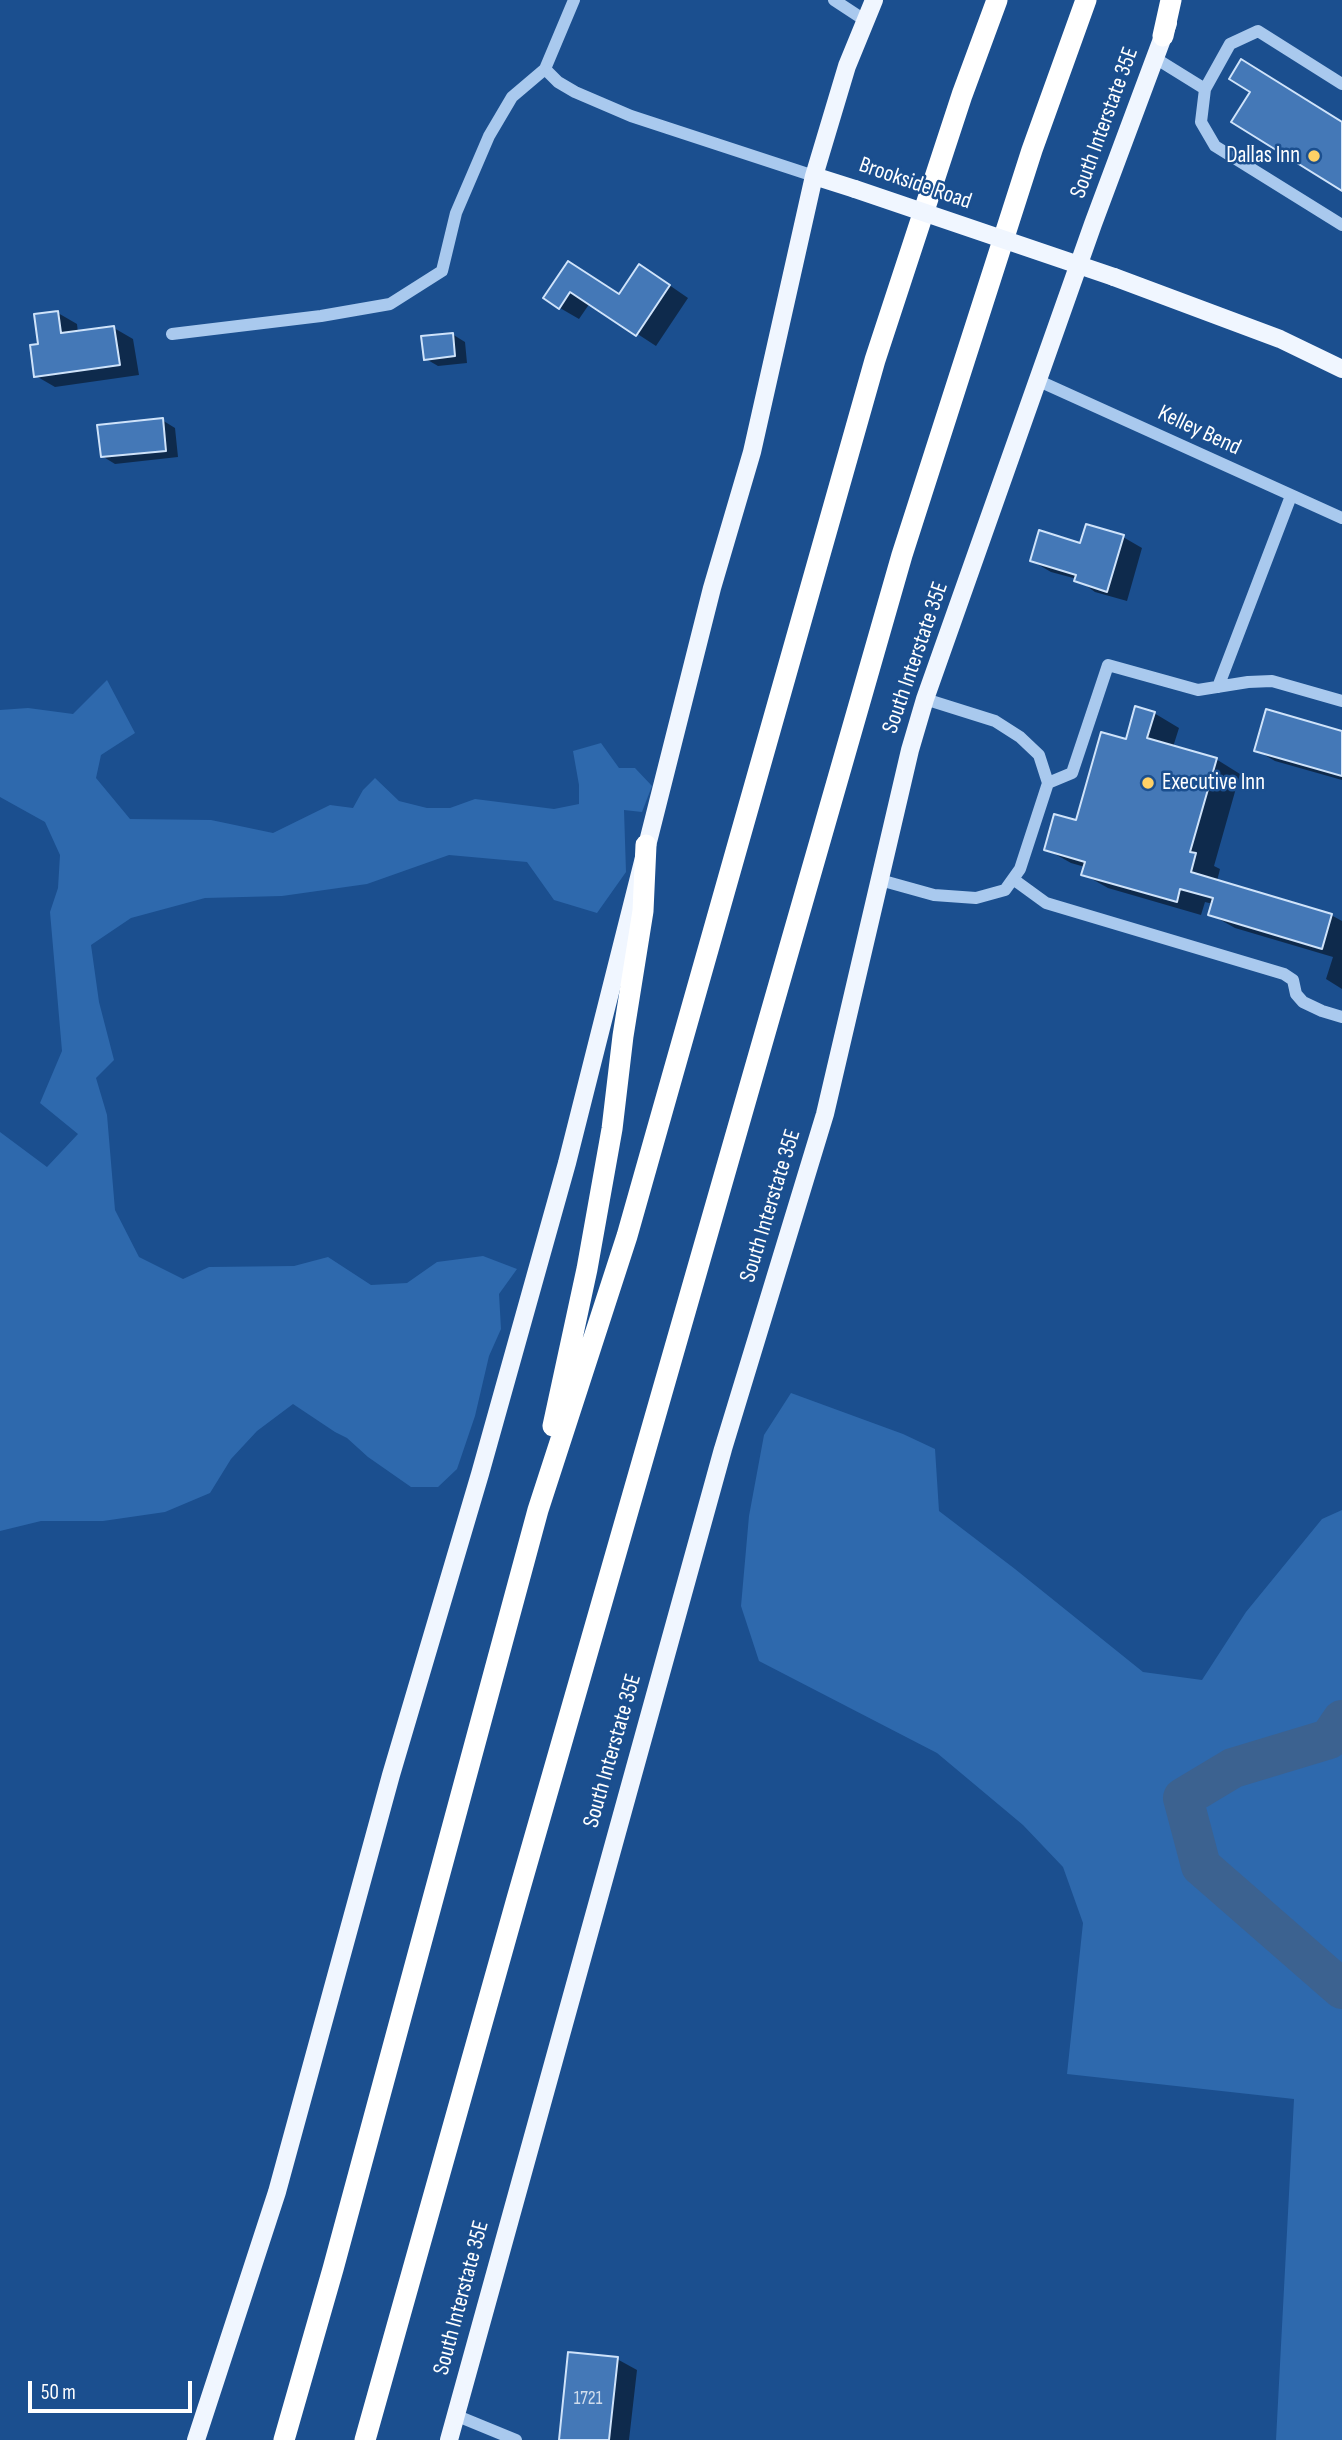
<!DOCTYPE html>
<style>
body{margin:0}
#map{position:relative;width:1342px;height:2440px;overflow:hidden;background:#1b4f8f;font-family:"Sofia Sans Condensed",sans-serif}
canvas{display:block}
.scale{position:absolute;left:28px;top:2381px;width:164px;height:32px;box-sizing:border-box;border:4px solid #fff;border-top:0;padding-left:9px;font-size:21px;line-height:24px;white-space:nowrap;color:#fff;-webkit-text-stroke:5px #1b4f8f;paint-order:stroke}
</style>
<div id="map">
<canvas width="1342" height="2440"></canvas>
<div class="scale">50 m</div>
</div>
<script>
const g = document.querySelector('canvas').getContext('2d');
g.lineJoin = 'round';
function fillPath(path, color) { g.fillStyle = color; g.fill(path, 'evenodd'); }
const toPath = rows => new Path2D(rows.map(r => 'M' + r).join(''));
function stroke(path, color, width, dash) { g.strokeStyle = color; g.lineWidth = width; g.lineCap = dash ? 'butt' : 'round'; g.setLineDash(dash || []); g.stroke(path); }
function drawText(font, color, halo, rows, align = 'center') {
  g.font = font + ' "Sofia Sans Condensed",sans-serif'; g.lineWidth = 5; g.setLineDash([]); g.textBaseline = 'middle'; g.strokeStyle = halo; g.fillStyle = color; for (const [text, x, y, turn = 0] of rows) {
    g.save(); g.translate(x, y); g.rotate((+turn || 0) * Math.PI / 180); g.textAlign = isNaN(turn) ? turn : align; if (halo) g.strokeText(text, 0, 0); g.fillText(text, 0, 0); g.restore();
  }
}
fillPath(toPath([
 [107,680,135,733,101,755,96,778,130,819,211,820,273,833,330,805,353,808,363,790,375,778,399,801,427,808,450,808,475,799,554,809,579,804,579,785,573,751,601,743,619,768,635,768,652,786,642,812,624,810,626,872,597,913,554,900,527,862,449,855,367,884,282,896,205,898,131,918,91,945,99,1002,114,1060,96,1078,107,1115,115,1210,139,1257,183,1279,209,1267,294,1266,328,1257,371,1285,407,1283,437,1262,483,1256,517,1269,499,1294,501,1329,489,1356,475,1416,457,1469,438,1487,411,1487,368,1457,347,1438,335,1432,293,1404,257,1431,231,1459,210,1493,165,1512,103,1521,41,1521,0,1531,0,1132,47,1167,78,1134,40,1103,62,1051,50,912,58,888,60,855,45,822,0,797,0,710,28,708,73,714],
 [791,1393,903,1434,935,1449,939,1511,1015,1569,1143,1672,1202,1680,1246,1612,1322,1519,1342,1510,1342,2440,1276,2440,1294,2099,1067,2074,1083,1923,1063,1867,1023,1825,937,1753,759,1661,741,1606,749,1516,764,1435]
]), '#2e69ad');
fillPath(toPath([
 [569,263,620,295,659,278,688,298,656,346,590,303,579,319,560,308],
 [58,313,77,324,78,333,114,328,133,339,139,375,55,387,36,376,40,345],
 [452,334,465,342,467,363,438,366,426,359],
 [162,420,175,428,178,457,115,464,102,456],
 [1123,537,1142,548,1127,601,1095,592,1077,579,1051,572,1032,561,1082,545],
 [1154,713,1179,728,1173,747,1216,759,1240,774,1214,866,1220,869,1217,881,1331,915,1342,921,1342,989,1326,979,1333,957,1235,928,1210,914,1213,904,1205,902,1201,915,1108,888,1083,874,1085,867,1071,863,1046,849,1077,822,1127,741],
 [1342,733,1342,780,1275,761,1256,750],
 [617,2359,637,2370,629,2440,561,2440]
]), '#0007');
stroke(toPath([
 [1342,1720,1329,1739,1233,1768,1183,1798,1201,1866,1342,1989]
]), '#3c6290', 40);
const building = toPath([
 [1241,59,1342,122,1342,191,1231,122,1250,92,1229,79,1241,59],
 [568,261,619,294,639,264,670,285,636,336,570,292,559,309,543,298,568,261],
 [58,311,61,333,114,326,120,365,34,377,30,345,38,344,34,314,58,311],
 [453,333,455,356,424,360,421,336,453,333],
 [163,418,166,451,101,457,97,425,163,418],
 [1086,524,1124,535,1107,592,1074,581,1076,575,1030,561,1039,530,1080,543,1086,524],
 [1135,706,1155,712,1147,738,1217,758,1190,852,1196,853,1191,872,1332,914,1322,949,1208,915,1213,898,1180,889,1177,902,1081,875,1085,862,1044,850,1054,814,1076,820,1101,732,1126,739,1135,706],
 [1266,709,1342,731,1342,776,1254,751,1266,709],
 [568,2352,618,2357,609,2440,559,2440,568,2352]
]);
fillPath(building, '#4478b7');
stroke(building, '#cfe3fa', 2);
stroke(toPath([
 [574,0,545,69,558,82,575,92,631,116,814,176],
 [834,0,866,21],
 [1155,58,1205,89,1201,122,1215,146,1342,225],
 [1205,89,1230,44,1258,31,1342,84],
 [172,334,321,316,390,304,442,271,456,213,489,136,512,97,545,69],
 [1039,381,1342,518],
 [1218,687,1291,496],
 [1048,783,1072,773,1108,665,1198,690,1248,682,1272,681,1342,701],
 [1013,879,1046,903,1284,974,1293,980,1296,994,1303,1002,1322,1011,1342,1017],
 [880,880,934,895,976,898,1005,890,1020,869,1048,783,1039,755,1020,737,995,721,925,699],
 [455,2415,516,2440]
]), '#a9c9ee', 12);
stroke(toPath([
 [814,176,855,189],
 [1114,277,1280,339,1342,369],
 [196,2440,277,2192,391,1775,480,1474,567,1163,712,588,752,452,814,176,847,66,874,0],
 [449,2440,723,1449,825,1114,910,750,925,699,1093,224,1168,23]
]), '#f0f6ff', 18);
stroke(toPath([
 [1163,36,1171,0],
 [553,1426,587,1269,612,1129,623,1036,643,911,646,845],
 [284,2440,333,2269,538,1510,627,1236,875,360,962,95,997,0],
 [365,2440,518,1895,902,555,1032,150,1086,0]
]), '#fff', 21);
stroke(toPath([
 [855,189,1114,277]
]), '#f0f6ff', 18);
for (const [x, y, r, color] of [
 [1314,156,7,"#ffd166"],
 [1148,783,7,"#ffd166"]
]) { const dot = new Path2D(); dot.arc(x, y, r, 0, 2 * Math.PI); g.fillStyle = color; g.fill(dot); stroke(dot, '#1b4f8f', 2.5); }
drawText('19px', '#d0dded', null, [
 ["1721",588,2399]
]);
drawText('23px', '#fff', '#1b4f8f', [
 ["South Interstate 35E",1105,123,-70],
 ["Brookside Road",915,184,19],
 ["Kelley Bend",1199,431,25],
 ["South Interstate 35E",916,658,-71],
 ["South Interstate 35E",771,1206,-73],
 ["South Interstate 35E",613,1751,-74],
 ["South Interstate 35E",462,2298,-75]
]);
drawText('23px', '#fff', '#1b4f8f', [
 ["Dallas Inn",1300,156],
 ["Executive Inn",1162,783,"left"]
], 'right');
</script>
